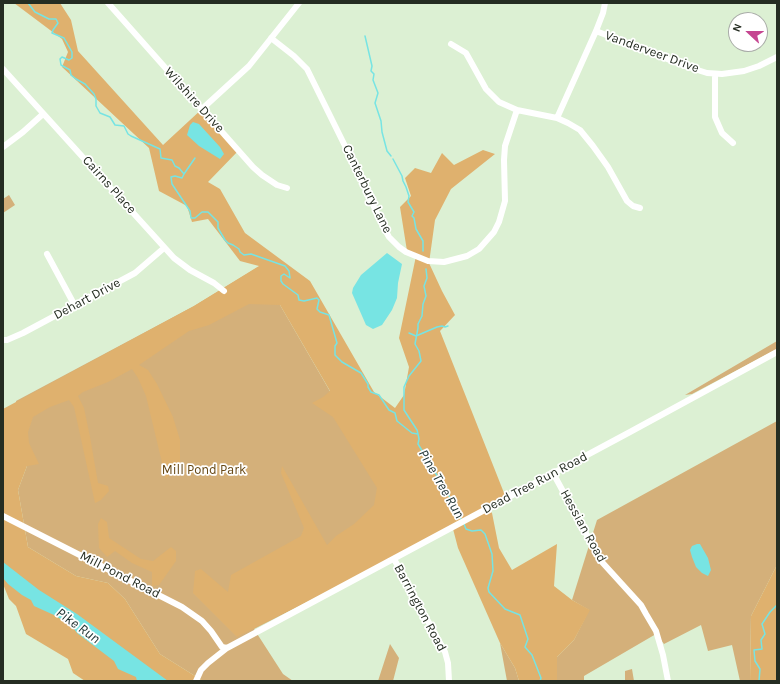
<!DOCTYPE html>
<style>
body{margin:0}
#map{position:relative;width:780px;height:684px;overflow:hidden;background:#dcf0d3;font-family:Karla,sans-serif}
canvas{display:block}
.frame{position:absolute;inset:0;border:4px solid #252d22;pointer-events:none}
.north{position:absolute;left:728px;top:12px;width:40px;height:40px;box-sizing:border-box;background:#fff;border:1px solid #a8aba7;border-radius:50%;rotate:292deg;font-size:11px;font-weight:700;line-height:16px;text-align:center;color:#252d22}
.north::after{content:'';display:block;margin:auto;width:14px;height:18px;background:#c54691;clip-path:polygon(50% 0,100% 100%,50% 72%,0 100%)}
</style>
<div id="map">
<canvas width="780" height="684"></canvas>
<div class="frame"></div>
<div class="north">N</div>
</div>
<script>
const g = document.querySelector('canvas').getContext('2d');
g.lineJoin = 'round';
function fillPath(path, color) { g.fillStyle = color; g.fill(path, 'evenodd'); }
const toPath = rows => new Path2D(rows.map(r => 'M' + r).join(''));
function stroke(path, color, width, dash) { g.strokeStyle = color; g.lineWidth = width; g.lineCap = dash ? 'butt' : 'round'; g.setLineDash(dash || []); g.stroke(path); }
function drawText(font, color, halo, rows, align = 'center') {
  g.font = font + ' Karla,sans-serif'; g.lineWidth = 3.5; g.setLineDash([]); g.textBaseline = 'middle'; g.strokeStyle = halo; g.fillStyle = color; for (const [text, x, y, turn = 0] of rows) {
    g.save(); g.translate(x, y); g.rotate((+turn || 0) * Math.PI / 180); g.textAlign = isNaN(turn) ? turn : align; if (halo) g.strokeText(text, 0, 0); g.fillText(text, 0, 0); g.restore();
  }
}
fillPath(toPath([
 [9,195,15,205,3,213,3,199],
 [258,267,419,545,254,629,283,674,293,681,203,681,160,654,125,599,108,583,76,576,28,547,18,490,27,466,16,401,194,306],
 [777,341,777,349,692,394,685,395],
 [777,421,777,565,751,616,750,681,740,681,732,645,708,651,701,625,664,644,656,634,584,676,584,681,557,681,557,657,574,640,589,610,572,600,597,520],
 [500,643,515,668,519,681,507,681],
 [390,644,399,658,393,681,378,681],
 [632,669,634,681,625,681,625,671]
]), '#d4b07a');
fillPath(toPath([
 [14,3,60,3,71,20,78,51,163,145,203,108,240,149,208,182,220,189,245,233,310,281,374,392,395,408,404,395,409,367,399,338,416,256,407,251,400,207,411,196,405,178,415,168,431,173,442,153,454,165,483,150,495,154,451,189,435,220,429,263,442,291,455,315,440,331,506,498,487,508,492,513,499,548,512,570,557,544,554,586,572,600,590,610,574,640,557,657,557,681,519,681,515,668,500,643,458,548,453,529,419,545,237,637,193,593,195,571,201,569,228,592,231,575,301,536,304,528,281,473,282,466,327,545,336,536,354,524,374,505,377,488,333,417,312,403,323,397,330,391,280,305,249,304,209,325,189,331,139,365,148,370,157,384,173,417,180,440,180,462,166,479,146,396,138,378,132,369,108,382,83,392,78,396,84,408,90,437,98,483,108,486,109,491,101,500,95,503,74,407,69,400,50,407,33,417,28,432,29,443,39,464,27,466,18,490,28,547,76,576,108,583,125,599,160,654,203,681,85,681,73,673,68,659,26,634,16,606,9,599,3,584,3,409,194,306,259,266,240,261,208,219,192,222,187,206,159,191,149,148,62,67,68,52,62,39],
 [101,518,107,522,109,538,141,559,153,561,171,547,176,551,176,561,159,585,152,586,152,572,132,563,115,551,107,557,99,548,98,524],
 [777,565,777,681,750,681,751,616]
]), '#dfb16e');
fillPath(toPath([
 [193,122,199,124,220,147,224,154,220,159,199,146,187,135,190,125],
 [387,253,402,264,398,283,397,298,392,310,382,325,373,329,366,325,352,293,353,288,361,275],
 [697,544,700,544,708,558,711,570,708,576,702,573,696,567,692,557,690,550,692,546],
 [3,562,39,590,77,614,168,681,137,681,136,677,118,669,114,661,77,633,72,626,54,615,34,606,31,600,22,595,8,584,3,578]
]), '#77e4e3');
stroke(toPath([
 [28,3,35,12,49,19,56,19,58,23,53,30,52,33,64,38,72,52,72,58,69,60,62,57,60,59,61,65,70,70,71,75,76,79,85,84,94,94,96,99,96,106,100,113,110,117,115,125,124,126,128,134,131,136,160,149,161,158,172,160,175,166,179,168,184,174,182,178,175,176,171,177,172,184,190,211,191,218,195,218,202,212,208,212,218,222,218,228,225,240,228,243,233,245,239,249,240,252,244,255,251,254,285,266,289,271,290,278,284,274,281,276,281,281,283,284,298,295,299,300,304,301,317,298,319,300,317,309,320,312,329,315,337,343,335,346,335,355,342,362,361,373,368,384,368,387,371,392,379,395,389,410,395,413,397,421,412,433,418,434,419,439,418,444,447,492,462,521],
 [365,36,372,66,371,71,374,74,373,80,378,93,375,103,381,121,382,132,387,151,391,156],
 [393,159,402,176,403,181,406,187,409,196,408,202,414,212,412,216,414,218,416,229,423,241,423,251],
 [184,174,195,158],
 [409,333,416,336,437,327,442,326,445,327,448,326],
 [418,434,417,430,404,410,404,387,409,376,421,361,419,351,415,344,418,328,418,324,422,316,423,304,426,296,424,286,427,278,426,269],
 [464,524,466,529,472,531,481,530,485,534,492,554,493,571,488,588,489,592,505,609,520,615,528,639,525,647,532,655,541,678,540,681,534,681],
 [759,681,760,669,755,661,754,650,762,649,761,640,765,634,762,624,770,612,777,605]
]), '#77e4e3', 1.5);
stroke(toPath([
 [108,3,253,167,262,175,277,185,287,188],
 [596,31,685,66,707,73,722,74,744,71,759,66,777,57],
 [271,38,294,56,307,69,347,150,384,228,389,237,399,247,406,252,428,261,444,262,467,256,479,249,494,232,499,222,505,201,504,160,505,146,517,110],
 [451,44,466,53,486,89,499,102,517,110,557,118,568,123,580,130,593,146,608,167,627,201,633,206,640,208],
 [3,69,174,258,190,270,214,283,224,291],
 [715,74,715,117,722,133,733,143],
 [202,109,249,66,299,3],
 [557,118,596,31,603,13,605,3],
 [3,147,23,132,43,114],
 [47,254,75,306],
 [3,340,7,340,23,333,135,273,164,248],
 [553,473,601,561,641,605,646,614,656,631,663,655,668,681],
 [3,516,182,607,202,621,211,631,222,647,227,648],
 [394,559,445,652,448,663,449,681],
 [196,681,201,670,208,663,227,648,630,432,777,352]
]), '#fff', 6);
drawText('13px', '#252d22', '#fff', [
 ["Vanderveer Drive",652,52,20],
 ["Wilshire Drive",194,100,48],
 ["Cairns Place",109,185,48],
 ["Canterbury Lane",367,189,64],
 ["Dehart Drive",87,299,-28],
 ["Dead Tree Run Road",535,483,-28],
 ["Hessian Road",583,526,61],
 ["Mill Pond Road",120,575,27],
 ["Barrington Road",420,608,62]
]);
drawText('13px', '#674814', '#fff', [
 ["Mill Pond Park",204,470]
]);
drawText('italic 14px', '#1a2e2e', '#fff', [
 ["Pine Tree Run",441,484,60],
 ["Pike Run",78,626,36]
]);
</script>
